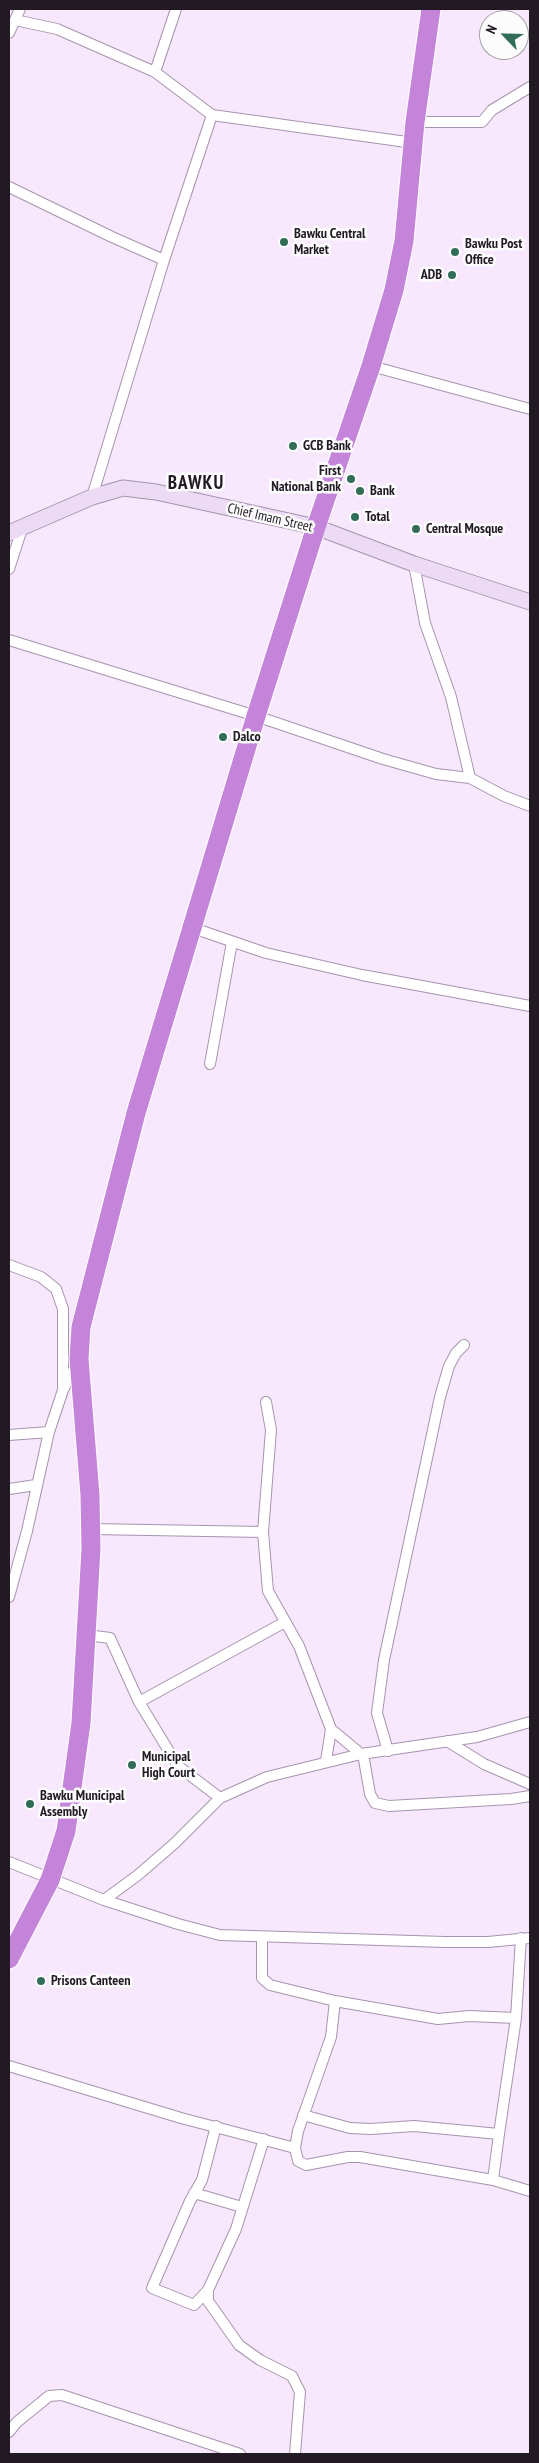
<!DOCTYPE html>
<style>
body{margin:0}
#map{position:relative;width:539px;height:2463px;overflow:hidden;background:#f8e8fe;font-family:"PT Sans Narrow",sans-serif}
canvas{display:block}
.frame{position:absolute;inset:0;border:10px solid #211a23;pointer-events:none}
.north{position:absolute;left:479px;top:10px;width:50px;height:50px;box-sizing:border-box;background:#fcfcfc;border:1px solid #a4a2a5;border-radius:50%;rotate:294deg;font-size:14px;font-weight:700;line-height:20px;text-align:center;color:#211a23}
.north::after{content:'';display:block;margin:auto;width:18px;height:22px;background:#326d58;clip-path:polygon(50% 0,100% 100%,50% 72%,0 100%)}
</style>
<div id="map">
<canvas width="539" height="2463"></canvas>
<div class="frame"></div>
<div class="north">N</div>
</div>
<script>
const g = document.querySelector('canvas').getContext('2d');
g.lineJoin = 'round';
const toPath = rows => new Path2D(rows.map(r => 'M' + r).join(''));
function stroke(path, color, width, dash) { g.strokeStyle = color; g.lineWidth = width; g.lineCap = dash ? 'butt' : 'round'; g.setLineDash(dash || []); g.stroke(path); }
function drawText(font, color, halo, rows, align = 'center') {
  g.font = font + ' "PT Sans Narrow",sans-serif'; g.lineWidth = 5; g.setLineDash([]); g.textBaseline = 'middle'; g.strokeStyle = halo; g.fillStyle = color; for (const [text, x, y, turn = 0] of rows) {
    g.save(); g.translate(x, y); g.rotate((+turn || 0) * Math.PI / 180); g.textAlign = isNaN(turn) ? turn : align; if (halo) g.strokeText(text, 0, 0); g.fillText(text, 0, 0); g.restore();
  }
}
const street = toPath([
 [15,20,57,29,155,72,212,115],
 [9,33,20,9],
 [155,72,176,9],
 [415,122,482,122,492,110,530,87],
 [9,187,112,237,164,260,92,497],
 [164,260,212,115,414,143],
 [371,366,530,409],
 [414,564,425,623,451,697,470,778,504,796,530,806],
 [9,569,22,529],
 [9,640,256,716,383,759,436,774,470,778],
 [193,928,266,953,362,975,530,1006],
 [210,1064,232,942],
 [9,1265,41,1277,56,1289,63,1309,63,1386],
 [266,1402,271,1430,263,1532,268,1591,299,1646,331,1729],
 [9,1435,49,1432],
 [9,1489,36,1485],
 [91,1529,263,1532],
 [9,1597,27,1531,49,1432,63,1390,77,1363],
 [87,1635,110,1638,139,1702,178,1766,220,1798],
 [139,1702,285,1622],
 [447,1741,484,1764,530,1784],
 [388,1751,377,1713,384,1660,440,1397,449,1366,456,1353,464,1345],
 [363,1754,370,1794,375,1803,389,1806,511,1799,530,1796],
 [326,1761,331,1729,361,1754],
 [9,1862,104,1900,138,1875,175,1843,220,1798,267,1777,361,1754,477,1737,530,1722],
 [104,1900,178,1924,220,1935,445,1942,488,1942,530,1938],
 [262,1937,262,1978,270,1985,335,2001,438,2019,469,2016,516,2018,521,1938],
 [9,2066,181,2118,295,2148,298,2131,331,2037,335,2001],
 [303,2115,350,2128,371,2129,414,2126,499,2134,516,2018],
 [264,2139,236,2229,208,2290,208,2301,239,2345,260,2360,292,2376,300,2392,295,2454],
 [295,2148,298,2161,306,2165,348,2157,360,2157,493,2180,530,2191],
 [493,2180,499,2134],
 [194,2193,242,2207],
 [208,2290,194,2305,152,2288,190,2201,202,2180,216,2126],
 [9,2432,17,2422,49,2396,62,2395,240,2454]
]);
const secondary = toPath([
 [9,533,92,497,123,488,156,492,316,527,414,564,530,602]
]);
const highway = toPath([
 [9,1959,50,1880,66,1831,81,1723,91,1549,90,1495,79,1359,81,1327,136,1113,256,716,316,527,371,366,394,290,404,241,415,122,431,9]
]);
stroke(street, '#a694ad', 12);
stroke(secondary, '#a694ad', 17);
stroke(highway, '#fff', 21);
stroke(street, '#fff', 10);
stroke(secondary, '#eddaf4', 15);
stroke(highway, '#c384d9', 19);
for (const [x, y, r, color] of [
 [284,242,5,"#326d58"],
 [455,252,5,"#326d58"],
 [452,275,5,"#326d58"],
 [293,446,5,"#326d58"],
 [351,479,5,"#326d58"],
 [360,491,5,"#326d58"],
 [355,517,5,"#326d58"],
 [416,529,5,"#326d58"],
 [223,737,5,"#326d58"],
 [132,1765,5,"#326d58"],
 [30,1804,5,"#326d58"],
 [41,1981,5,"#326d58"]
]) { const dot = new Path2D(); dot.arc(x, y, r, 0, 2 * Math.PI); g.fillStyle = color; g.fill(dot); stroke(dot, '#fcfcfc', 2); }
drawText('bold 14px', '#211a23', '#fcfcfc', [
 ["Bawku Central",294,234],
 ["Market",294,250],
 ["Bawku Post",465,244],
 ["Office",465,260],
 ["ADB",442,275,"right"],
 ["GCB Bank",303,446],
 ["First",341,471,"right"],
 ["National Bank",341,487,"right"],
 ["Bank",370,491],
 ["Total",365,517],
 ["Central Mosque",426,529],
 ["Dalco",233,737],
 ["Municipal",142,1757],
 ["High Court",142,1773],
 ["Bawku Municipal",40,1796],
 ["Assembly",40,1812],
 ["Prisons Canteen",51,1981]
], 'left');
drawText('14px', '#211a23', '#fcfcfc', [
 ["Chief Imam Street",270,518,13]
]);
g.letterSpacing = '1px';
drawText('bold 19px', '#211a23', '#fcfcfc', [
 ["BAWKU",196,484]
]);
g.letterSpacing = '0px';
</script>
